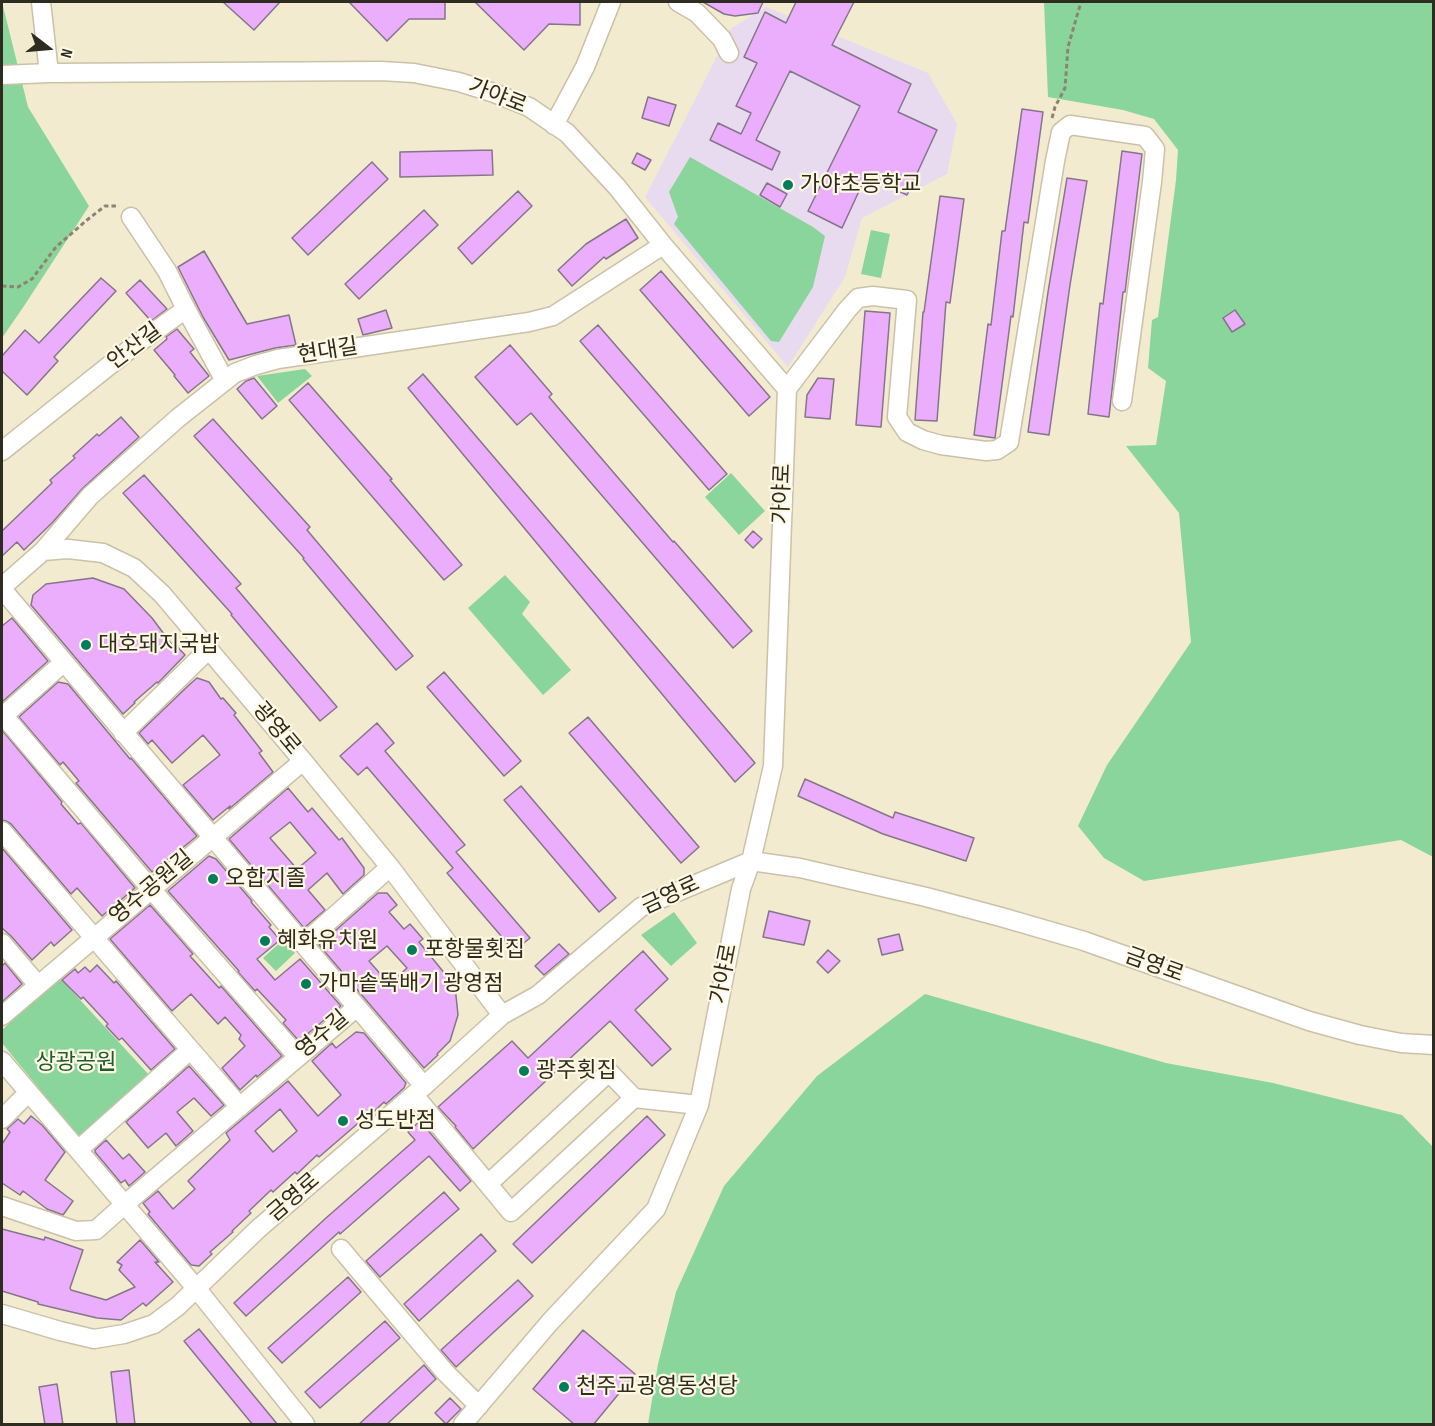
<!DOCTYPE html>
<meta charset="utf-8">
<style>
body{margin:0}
#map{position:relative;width:1435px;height:1426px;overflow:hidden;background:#f3ebd0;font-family:"Sofia Sans Condensed",sans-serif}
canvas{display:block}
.frame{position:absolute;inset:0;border:3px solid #2e2b21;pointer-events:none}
.north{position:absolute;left:18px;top:18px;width:60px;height:60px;-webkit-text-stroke:4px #fff8e3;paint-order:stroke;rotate:106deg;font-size:16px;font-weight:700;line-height:24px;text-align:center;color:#2e2b21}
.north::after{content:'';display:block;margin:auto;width:21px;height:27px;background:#2e2b21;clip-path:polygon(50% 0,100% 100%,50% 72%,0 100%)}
</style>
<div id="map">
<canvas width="1435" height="1426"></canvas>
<div class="frame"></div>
<div class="north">N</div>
</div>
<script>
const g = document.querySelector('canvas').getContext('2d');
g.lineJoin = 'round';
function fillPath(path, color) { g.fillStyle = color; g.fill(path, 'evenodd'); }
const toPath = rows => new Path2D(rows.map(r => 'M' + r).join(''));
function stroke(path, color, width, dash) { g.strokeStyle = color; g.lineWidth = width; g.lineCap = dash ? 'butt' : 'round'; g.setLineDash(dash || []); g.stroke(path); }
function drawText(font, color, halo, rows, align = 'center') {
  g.font = font + ' "Sofia Sans Condensed","Noto Sans KR",sans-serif'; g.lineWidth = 4.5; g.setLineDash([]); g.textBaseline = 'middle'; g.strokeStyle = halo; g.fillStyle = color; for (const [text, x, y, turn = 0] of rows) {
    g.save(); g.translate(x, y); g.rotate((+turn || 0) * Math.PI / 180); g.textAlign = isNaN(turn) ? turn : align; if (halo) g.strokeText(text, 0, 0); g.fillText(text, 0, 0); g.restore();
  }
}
fillPath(toPath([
 [766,7,928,73,957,124,947,174,862,218,845,277,788,367,645,197,699,92,730,29]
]), '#e9dbef');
fillPath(toPath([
 [2,2,28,107,89,206,24,306,2,338],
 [1044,2,1433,2,1433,857,1401,840,1144,881,1104,858,1078,826,1107,765,1191,642,1179,513,1126,446,1156,445,1166,381,1148,368,1152,320,1158,317,1176,180,1178,150,1154,119,1123,110,1048,97],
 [690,157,813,227,825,236,813,287,779,342,771,341,674,224,678,217,669,192],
 [871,230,890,234,881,278,861,274],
 [305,369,312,376,278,403,257,376],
 [731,473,765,511,739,535,705,497],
 [505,575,530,602,522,614,571,670,543,695,468,608],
 [674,912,697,943,671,966,641,935],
 [283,940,295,953,276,971,263,958],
 [59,977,150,1076,83,1137,76,1134,2,1043,2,1030],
 [925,994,1166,1063,1273,1083,1402,1115,1433,1147,1433,1424,648,1424,658,1364,676,1292,724,1186,817,1076]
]), '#8ad59b');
const building = toPath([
 [223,2,280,2,254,30,223,2],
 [349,2,445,2,445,19,409,19,387,41,349,2],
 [475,2,580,2,580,25,549,24,524,50,475,2],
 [703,2,763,2,758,13,735,16,724,14,703,2],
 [796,2,854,2,832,45,911,84,898,112,937,130,907,195,866,176,842,228,808,211,860,106,790,71,756,140,780,152,772,170,710,140,718,123,741,134,751,113,736,106,757,63,744,57,765,12,786,23,796,2],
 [648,97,676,105,669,126,642,118,648,97],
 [1022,109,1043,112,1028,223,1024,222,1013,317,1011,316,995,438,974,435,988,324,991,325,1002,231,1005,231,1022,109],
 [492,150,493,175,400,177,400,152,492,150],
 [1122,151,1142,154,1125,292,1123,292,1109,417,1088,414,1100,303,1103,304,1122,151],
 [637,153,651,160,645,170,632,163,637,153],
 [372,162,388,179,308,255,292,238,372,162],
 [1067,178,1087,181,1070,285,1049,435,1028,432,1048,292,1067,178],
 [767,183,787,194,780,207,760,195,767,183],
 [518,191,532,206,472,264,458,248,518,191],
 [940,196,964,199,950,303,946,302,937,421,915,420,923,312,924,312,940,196],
 [424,210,438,225,359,299,345,284,424,210],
 [626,219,638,238,606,259,604,257,572,286,558,270,586,244,626,219],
 [204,251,247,324,289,315,296,345,275,348,229,360,203,317,178,267,204,251],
 [661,271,770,397,749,416,640,290,661,271],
 [101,278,116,291,54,357,58,361,27,395,2,371,2,356,25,330,39,343,101,278],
 [140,280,167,309,151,321,126,293,140,280],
 [386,310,392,328,363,335,358,319,386,310],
 [1235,310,1245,324,1232,332,1223,318,1235,310],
 [865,311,890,313,881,427,856,425,865,311],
 [598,325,727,474,709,490,580,341,598,325],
 [177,329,194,349,190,352,209,376,188,393,174,376,175,375,154,350,167,339,166,337,177,329],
 [510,345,552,394,549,397,673,542,674,541,752,631,733,648,531,413,517,425,475,377,510,345],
 [423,374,755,763,735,782,408,388,423,374],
 [254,378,277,406,262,419,237,389,246,381,254,378],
 [818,378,834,379,830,419,805,417,807,395,818,378],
 [308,383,392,479,390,480,462,565,444,580,289,400,308,383],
 [121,417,139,437,83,488,52,523,24,550,17,542,2,556,2,531,52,483,50,480,75,458,73,456,97,434,99,436,121,417],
 [213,419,310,527,307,530,413,656,396,670,303,559,304,558,194,436,213,419],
 [144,475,241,584,236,588,337,707,320,721,231,615,232,614,123,493,144,475],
 [753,531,762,539,753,548,745,540,753,531],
 [93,578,124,589,152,618,173,646,175,644,185,655,158,683,157,682,134,702,135,703,123,714,31,605,33,595,46,584,93,578],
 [12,618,48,661,2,702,2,626,12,618],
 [444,672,521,761,504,776,427,687,444,672],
 [197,678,209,682,221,699,223,698,236,713,234,715,262,751,259,753,273,772,229,809,230,806,213,820,183,785,220,755,203,735,172,763,152,740,148,744,139,733,189,685,197,678],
 [58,682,68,684,130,759,131,758,197,836,169,859,170,857,152,872,76,783,79,781,63,762,60,765,19,717,58,682],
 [588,717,699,847,681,863,569,733,588,717],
 [377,723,394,743,385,751,465,845,456,852,530,938,514,951,447,873,453,868,367,767,358,775,340,756,377,723],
 [2,730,62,802,61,804,78,824,81,823,135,888,102,916,77,888,71,894,11,824,6,821,2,820,2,730],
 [805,779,893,818,895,812,974,838,966,861,883,834,798,796,805,779],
 [521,786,616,898,599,912,504,800,521,786],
 [288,788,308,812,312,808,339,840,342,838,364,868,364,875,343,894,327,873,308,890,325,910,304,928,229,839,288,788],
 [290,822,316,853,297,869,270,838,290,822],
 [2,848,72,930,54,946,51,942,32,960,11,936,2,928,2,848],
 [209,856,216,859,252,901,251,902,271,925,269,927,280,940,257,959,275,980,300,959,341,1006,299,1041,283,1023,286,1020,257,989,255,991,238,972,239,971,168,891,209,856],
 [378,893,387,893,397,905,389,912,404,929,410,924,423,939,419,942,455,986,458,1015,450,1041,437,1054,438,1055,424,1068,319,945,378,893],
 [387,946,407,968,389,984,369,961,387,946],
 [150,905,193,954,190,956,219,988,221,986,282,1056,257,1077,256,1075,240,1090,222,1068,245,1046,239,1039,241,1035,225,1017,218,1024,191,994,172,1011,110,939,150,905],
 [769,911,810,921,804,945,763,937,769,911],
 [899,934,903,950,882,955,878,939,899,934],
 [559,944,569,954,544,975,535,966,559,944],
 [828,950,840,961,828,973,817,962,828,950],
 [643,951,668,979,635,1010,671,1049,652,1066,610,1021,473,1149,455,1127,456,1126,438,1107,512,1041,528,1058,643,951],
 [5,963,22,984,2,1002,2,966,5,963],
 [97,965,114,983,116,981,175,1049,151,1070,122,1038,119,1040,106,1026,108,1024,83,997,81,999,62,980,75,969,78,973,85,967,90,972,97,965],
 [356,1032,364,1033,406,1083,404,1088,386,1104,384,1102,364,1121,363,1119,319,1157,317,1155,297,1174,295,1172,273,1192,271,1190,249,1211,251,1213,232,1231,233,1232,210,1252,212,1254,199,1266,191,1265,148,1214,150,1212,143,1203,158,1191,173,1209,195,1189,188,1181,230,1140,226,1133,288,1081,318,1116,341,1095,312,1061,332,1043,336,1048,356,1032],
 [280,1109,297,1131,273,1152,255,1131,280,1109],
 [189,1066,224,1105,211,1116,194,1098,177,1112,193,1131,176,1146,166,1133,148,1148,126,1122,189,1066],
 [31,1116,42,1125,65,1152,45,1180,73,1201,63,1215,47,1209,23,1191,20,1195,2,1183,2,1144,10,1132,7,1129,18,1119,24,1124,31,1116],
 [647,1116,665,1135,532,1263,513,1244,647,1116],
 [420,1121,471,1181,460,1191,429,1156,340,1234,339,1232,246,1316,234,1303,326,1218,415,1140,408,1132,420,1121],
 [106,1140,123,1159,129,1154,145,1172,129,1186,125,1180,121,1183,95,1152,95,1150,106,1140],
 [444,1192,459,1209,380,1277,366,1261,444,1192],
 [2,1229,44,1240,45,1237,83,1250,70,1288,71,1290,106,1300,135,1287,119,1270,122,1265,117,1262,140,1240,159,1262,155,1262,173,1282,146,1306,143,1303,121,1320,97,1318,38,1304,38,1302,2,1291,2,1229],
 [481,1234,496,1251,419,1321,404,1304,481,1234],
 [348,1277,361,1292,282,1363,268,1348,348,1277],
 [518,1280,533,1296,456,1367,441,1350,518,1280],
 [385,1321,400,1338,320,1408,305,1392,385,1321],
 [199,1329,278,1425,253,1425,184,1341,199,1329],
 [583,1330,635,1374,593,1425,575,1425,533,1389,583,1330],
 [424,1365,436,1379,386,1425,358,1425,424,1365],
 [129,1370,135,1425,117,1425,111,1372,129,1370],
 [57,1384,63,1425,45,1425,39,1387,57,1384],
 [450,1398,461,1409,446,1424,435,1413,450,1398]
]);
fillPath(building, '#ebaefc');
stroke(building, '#857589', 1.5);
const minor = toPath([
 [41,2,49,73],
 [678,2,697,13,722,39,729,53],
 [2,75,49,73,381,71,414,73,459,82,494,93,529,107,567,133,617,187,663,245,787,389,773,766,751,861,741,889,699,1105,656,1209,550,1322,463,1424],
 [554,125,585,67,611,2],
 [186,309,225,381],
 [787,389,847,310,858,298,873,296,907,300,897,417,907,432,923,440,941,445,986,451,997,450,1009,442,1055,161,1061,132,1070,125,1145,136,1155,149,1152,182,1122,401],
 [2,451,130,349,186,309,167,271,131,217],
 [43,551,90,496,178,418,235,373,256,365,278,359,529,322,553,316,663,245],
 [2,587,43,551,68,549,103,553,134,568,162,594,303,761,390,867,502,1015],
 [2,589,424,1086],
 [4,716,151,889,298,1057],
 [2,717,63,663],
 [123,733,209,649],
 [2,831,240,1107],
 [2,943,38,985],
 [303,944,390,867],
 [2,1016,303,761],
 [2,1061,196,1288,305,1424],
 [414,1095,511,1212,634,1098,699,1105],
 [2,1119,28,1093],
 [78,1150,190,1050],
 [488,1184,609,1072,634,1098],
 [2,1206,76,1231,96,1230,124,1205,357,1007],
 [341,1249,445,1372,479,1406],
 [2,1314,60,1331,94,1339,124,1334,154,1324,178,1306,258,1229,424,1086,502,1015,538,995,641,907,751,861,800,868,926,897,1001,917,1084,941,1309,1021,1360,1035,1401,1043,1434,1045]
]);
stroke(minor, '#cac1a8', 21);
stroke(toPath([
 [1052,118,1055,107,1065,88,1068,47,1081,2],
 [2,286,18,287,32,279,56,247,87,220,105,206,119,206]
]), '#8a8573', 3, [4.5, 3]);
stroke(minor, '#fff', 18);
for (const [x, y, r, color] of [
 [788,185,6,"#027d5c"],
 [86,645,6,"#027d5c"],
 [213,879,6,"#027d5c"],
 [265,941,6,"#027d5c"],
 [412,950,6,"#027d5c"],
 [306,984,6,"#027d5c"],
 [524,1071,6,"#027d5c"],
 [343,1121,6,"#027d5c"],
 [564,1387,6,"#027d5c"]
]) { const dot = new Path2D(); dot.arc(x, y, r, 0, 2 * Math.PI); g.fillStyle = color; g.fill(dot); stroke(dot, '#fff8e3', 2); }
drawText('22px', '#2e2b21', '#fff8e3', [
 ["가야로",497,97,21],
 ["안산길",135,347,-37],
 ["현대길",328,352,-9],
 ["가야로",783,494,-88],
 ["광영로",276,729,50],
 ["영수공원길",152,888,-40],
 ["금영로",671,896,-25],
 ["금영로",1154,966,20],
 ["가야로",725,974,-79],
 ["영수길",323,1035,-40],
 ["금영로",294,1198,-41]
]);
drawText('22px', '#2e2b21', '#fff8e3', [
 ["가야초등학교",800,185],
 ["대호돼지국밥",98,645],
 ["오합지졸",225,879],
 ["혜화유치원",277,941],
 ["포항물횟집",424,950],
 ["가마솥뚝배기 광영점",318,984],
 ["광주횟집",536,1071],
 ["성도반점",355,1121],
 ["천주교광영동성당",576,1387]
], 'left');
drawText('22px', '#1f5c32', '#fff8e3', [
 ["상광공원",76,1063]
]);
</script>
